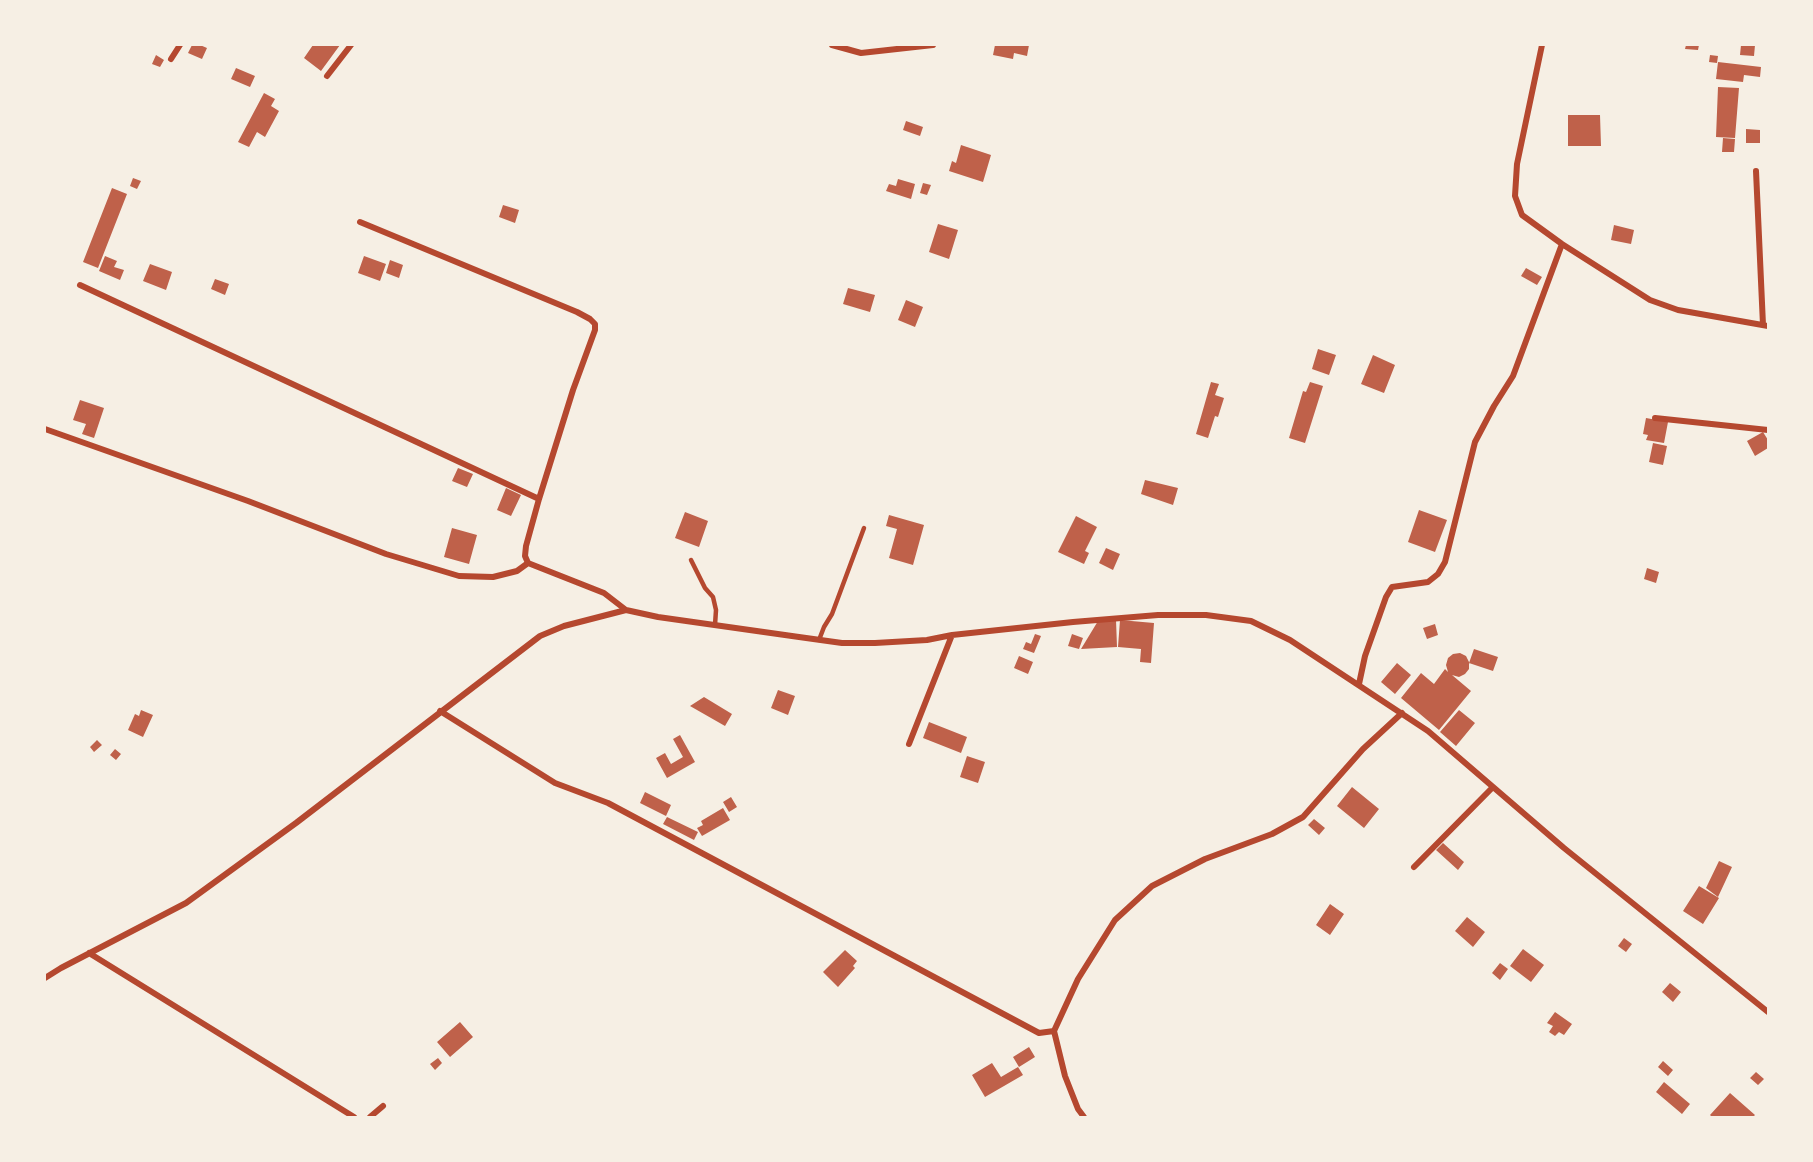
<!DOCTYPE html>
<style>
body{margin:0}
#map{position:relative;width:1813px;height:1162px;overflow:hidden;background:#f6efe4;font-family:Cabin,sans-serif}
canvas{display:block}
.frame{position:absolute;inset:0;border:46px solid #f6efe4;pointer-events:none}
</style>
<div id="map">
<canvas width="1813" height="1162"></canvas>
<div class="frame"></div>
</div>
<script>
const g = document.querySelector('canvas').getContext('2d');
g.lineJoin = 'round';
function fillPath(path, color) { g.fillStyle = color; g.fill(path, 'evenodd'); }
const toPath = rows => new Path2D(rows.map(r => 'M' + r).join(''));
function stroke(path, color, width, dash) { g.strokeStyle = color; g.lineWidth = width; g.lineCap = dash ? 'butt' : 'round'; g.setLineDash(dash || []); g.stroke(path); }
fillPath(toPath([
 [192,45,200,45,207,48,202,59,188,53],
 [313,45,340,45,321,71,304,58],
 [995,45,1029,45,1027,56,1014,53,1013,59,993,55],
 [1686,45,1699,45,1698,50,1685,49],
 [1741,45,1755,45,1754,56,1740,55],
 [156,55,164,60,160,67,152,64],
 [1710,55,1718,56,1717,63,1709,62],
 [1718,62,1761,67,1760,77,1744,75,1743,82,1716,79],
 [236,68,255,76,250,87,231,79],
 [1718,87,1739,88,1735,138,1716,137],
 [264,93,275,99,271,106,279,111,265,137,257,132,249,147,238,142],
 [1568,115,1600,115,1601,146,1568,146],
 [906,121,923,127,920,136,903,130],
 [1746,129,1760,130,1760,143,1746,143],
 [1723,138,1735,139,1734,152,1722,152],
 [961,145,991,155,983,182,949,171,952,161,956,163],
 [133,178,141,181,137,189,130,186],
 [898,179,915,184,911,199,886,191,889,184,896,186],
 [923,183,931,185,927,195,920,193],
 [112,188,127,194,98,268,83,262],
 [503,205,519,210,515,223,499,217],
 [938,224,958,230,949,259,929,252],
 [1614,225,1634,230,1631,244,1611,240],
 [105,256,117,261,114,267,124,270,120,280,99,271],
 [364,256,386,264,380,281,358,273],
 [390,260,403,265,399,278,386,273],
 [150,264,172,272,166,290,143,281],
 [1526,268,1542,277,1537,285,1521,276],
 [215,279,229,284,225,295,211,289],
 [848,288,875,295,870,312,843,304],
 [906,300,923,307,915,327,898,320],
 [1318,349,1336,355,1329,375,1312,369],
 [1373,355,1395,365,1384,393,1361,384],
 [1211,382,1219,384,1215,395,1224,398,1218,417,1215,416,1208,438,1196,434],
 [1310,382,1323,386,1305,443,1289,438,1303,391,1306,392],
 [80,400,104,408,94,438,82,434,86,424,73,420],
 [1646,418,1668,422,1664,443,1646,440,1648,435,1643,434],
 [1763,432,1768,440,1768,448,1755,456,1747,441],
 [1653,443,1667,446,1663,465,1649,462],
 [458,468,473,474,467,487,452,481],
 [1145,480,1178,488,1173,505,1141,494],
 [506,488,521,495,511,516,497,510],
 [1419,510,1447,520,1435,552,1408,542],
 [685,512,708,521,699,547,675,538],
 [889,515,924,525,913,565,889,558,897,529,886,526],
 [1076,516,1097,527,1085,551,1089,553,1084,564,1058,552],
 [452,528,477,535,469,564,444,557],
 [1106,548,1120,554,1113,570,1099,563],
 [1647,568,1659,572,1656,583,1644,579],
 [1116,620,1117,647,1081,649,1098,621],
 [1120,620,1154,623,1151,663,1140,662,1141,649,1118,647],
 [1435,624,1438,635,1427,639,1423,628],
 [1035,634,1041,636,1034,653,1023,649,1026,642,1031,644],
 [1072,634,1083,638,1079,649,1068,646],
 [1474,649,1498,657,1493,671,1469,663],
 [1460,653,1466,656,1469,662,1469,669,1465,674,1459,677,1452,675,1471,691,1439,730,1401,698,1421,673,1434,684,1445,669,1448,672,1446,665,1448,658,1453,654],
 [1019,656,1033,662,1028,674,1014,668],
 [1397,663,1411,675,1395,694,1381,682],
 [778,690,795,696,788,715,771,708],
 [704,697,732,714,725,726,690,706],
 [141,710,153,715,143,737,128,730,135,714,139,716],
 [1459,710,1475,723,1456,746,1440,732],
 [929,722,967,737,961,753,923,738],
 [680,735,695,762,667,778,656,758,665,753,671,764,683,757,673,739],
 [97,740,102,745,94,752,90,747],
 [115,749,121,754,116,760,110,755],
 [967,756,985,762,978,783,960,777],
 [1352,787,1379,809,1364,828,1337,806],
 [645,792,671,805,666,816,640,803],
 [731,797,737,807,729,812,723,802],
 [723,808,730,820,702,836,697,828,703,825,701,821],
 [667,817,698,832,694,840,663,824],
 [1314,819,1325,828,1319,835,1308,825],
 [1443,843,1464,862,1458,870,1436,850],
 [1719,861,1732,867,1718,897,1706,888],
 [1699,886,1719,898,1703,924,1683,911],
 [1330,904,1344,914,1330,935,1316,925],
 [1467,917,1485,932,1473,947,1455,931],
 [1624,938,1632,944,1626,952,1618,946],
 [1523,949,1544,965,1531,982,1510,966],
 [845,950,857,961,853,966,855,968,838,987,823,972],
 [1500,963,1508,969,1500,980,1492,973],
 [1670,983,1681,992,1673,1002,1662,992],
 [1555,1012,1572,1024,1564,1035,1559,1032,1555,1036,1549,1032,1553,1026,1547,1023],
 [460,1022,473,1037,450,1057,437,1042],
 [1029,1047,1035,1057,1019,1067,1013,1057],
 [438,1058,442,1063,435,1070,430,1064],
 [1663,1061,1673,1070,1668,1076,1658,1067],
 [992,1063,1001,1077,1018,1067,1023,1075,985,1097,972,1075],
 [1756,1072,1764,1079,1758,1085,1750,1078],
 [1664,1082,1690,1104,1682,1114,1656,1092],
 [1730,1093,1755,1115,1753,1117,1712,1117,1710,1115]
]), '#bf614a');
stroke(toPath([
 [691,560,705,588,713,597,716,610,715,625],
 [819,640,824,627,832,614,864,528]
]), '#b5482f', 4.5);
stroke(toPath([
 [832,45,861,53,933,45],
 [1542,45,1517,164,1515,196,1522,215,1562,244,1650,300,1678,310,1768,326],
 [171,59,180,45],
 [327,76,351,45],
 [1756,171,1763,325],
 [360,222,577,312,590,319,595,324,595,330,573,390,539,499,526,546,525,556,528,563],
 [80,285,539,499],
 [1655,418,1768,430],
 [45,429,248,501,386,554,459,576,493,577,517,571,528,563],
 [528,563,604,593,626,610],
 [1359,684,1365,656,1386,597,1392,587,1428,582,1438,574,1445,562,1475,442,1494,406,1513,376,1562,244],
 [440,711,555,783,608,803,1039,1033,1054,1031],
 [909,744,952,635],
 [1414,867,1493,787],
 [89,953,354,1117],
 [45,978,61,968,186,903,296,823,540,636,564,626,626,610,658,617,799,637,842,643,875,643,927,640,952,635,1073,622,1158,615,1206,615,1251,621,1290,640,1428,731,1564,848,1768,1012],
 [370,1117,383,1106],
 [1084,1117,1078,1109,1065,1076,1054,1031,1078,979,1115,920,1152,886,1205,859,1272,834,1303,817,1363,749,1402,713]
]), '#b5482f', 6);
</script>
